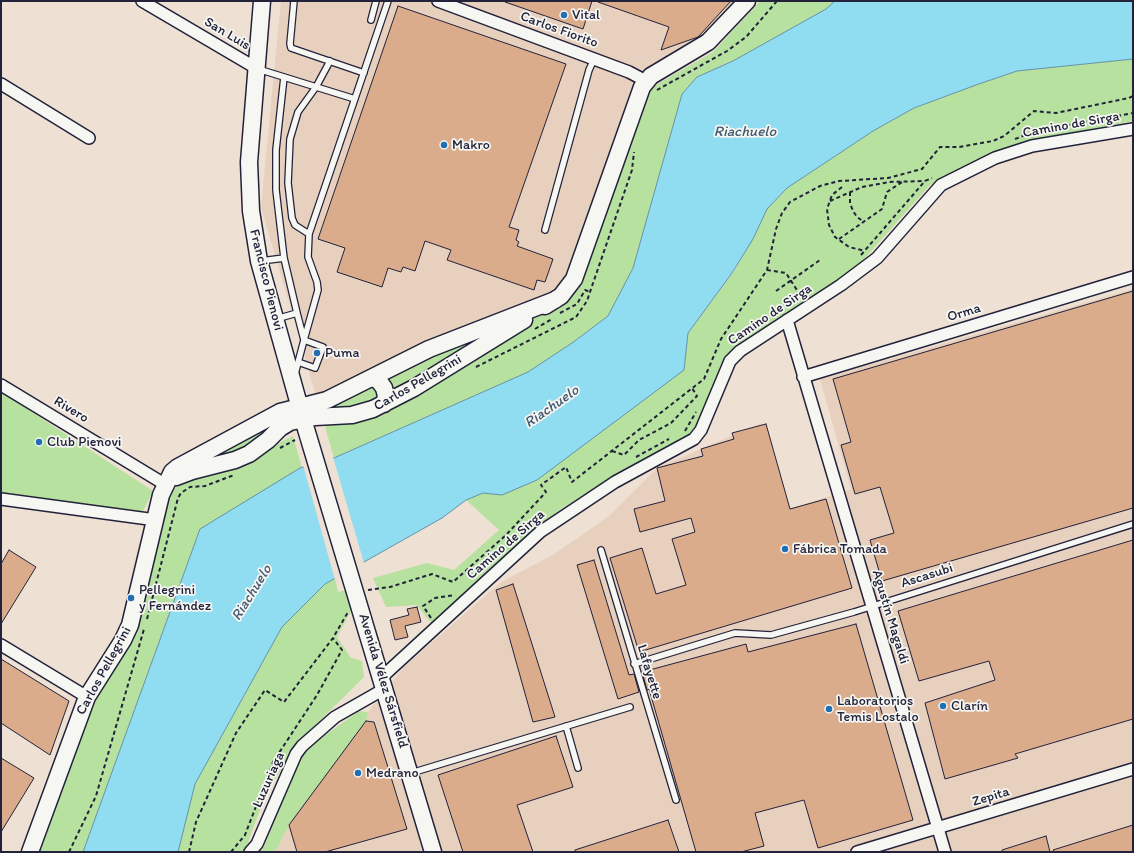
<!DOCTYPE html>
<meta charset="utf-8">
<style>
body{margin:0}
#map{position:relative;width:1134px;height:853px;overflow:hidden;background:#eee0d3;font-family:Itim,sans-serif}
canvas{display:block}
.frame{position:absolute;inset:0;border:2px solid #22223b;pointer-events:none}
</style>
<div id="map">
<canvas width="1134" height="853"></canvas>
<div class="frame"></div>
</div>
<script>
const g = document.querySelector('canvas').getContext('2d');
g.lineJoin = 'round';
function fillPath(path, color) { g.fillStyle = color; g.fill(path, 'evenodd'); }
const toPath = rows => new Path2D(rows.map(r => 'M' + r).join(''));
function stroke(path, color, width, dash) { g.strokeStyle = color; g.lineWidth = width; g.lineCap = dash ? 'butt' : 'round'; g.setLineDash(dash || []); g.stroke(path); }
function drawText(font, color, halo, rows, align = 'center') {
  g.font = font + ' Itim,sans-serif'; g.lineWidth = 3.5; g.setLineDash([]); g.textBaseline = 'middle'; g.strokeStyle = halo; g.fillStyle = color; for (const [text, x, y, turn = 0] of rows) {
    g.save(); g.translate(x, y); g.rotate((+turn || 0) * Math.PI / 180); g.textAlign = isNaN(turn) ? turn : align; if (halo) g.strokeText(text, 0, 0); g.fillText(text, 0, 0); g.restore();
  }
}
fillPath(toPath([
 [281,1,749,1,646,90,568,295,525,322,324,423,261,207],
 [1133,289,1133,852,275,852,289,825,366,721,368,712,404,667,501,582,553,555,609,516,657,468,761,423,789,509,851,489,820,379]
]), '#e8d0be');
fillPath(toPath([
 [760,1,835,1,826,9,733,61,697,77,682,94,633,268,608,316,572,343,528,372,334,458,324,423,410,394,573,293,584,277,646,97,651,89,661,82,713,52],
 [1133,59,1133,121,1027,141,988,156,930,185,857,267,781,319,752,336,727,355,720,366,694,432,613,476,559,510,431,623,417,605,386,607,373,578,427,563,454,570,499,530,466,500,483,493,502,495,684,370,688,333,735,270,767,209,787,188,873,131,914,108,976,85,1017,71],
 [555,300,405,393,315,417,268,440,168,478,178,467],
 [1,392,153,491,142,513,1,493],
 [293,436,302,468,200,529,83,852,40,852,93,701,140,622,169,496,179,483,245,460],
 [335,578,338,592,347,590,352,609,337,637,351,658,362,661,364,677,295,745,264,799,246,848,243,852,178,852,195,784,282,627,325,584],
 [359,711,368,712,366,721,289,825,275,852,260,852,264,847,299,758,306,749]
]), '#b6e19e');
const water = toPath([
 [835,1,1133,1,1133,59,1017,71,976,85,914,108,873,131,787,188,767,209,753,239,732,273,688,333,684,370,537,480,502,495,483,493,466,500,442,518,325,584,282,627,195,784,178,852,83,852,200,529,300,468,334,458,528,372,572,343,608,316,633,268,682,94,697,77,733,61,826,9,835,1]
]);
fillPath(water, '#90dcf1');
stroke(water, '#6492a8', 1);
fillPath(toPath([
 [333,457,364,563,335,580,303,465]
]), '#eee0d3');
const building = toPath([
 [505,1,592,1,583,29,505,2,505,1],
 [599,1,731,1,698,37,661,50,669,27,598,2,599,1],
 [398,6,566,64,509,227,519,230,516,240,519,242,517,246,553,259,545,282,537,280,534,290,447,260,451,250,425,241,415,271,403,267,401,272,388,268,382,287,337,272,345,248,318,239,398,6],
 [1133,291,1133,508,882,581,870,540,894,533,880,487,855,494,841,445,851,442,833,379,1133,291],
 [766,424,790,509,826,499,852,588,639,652,610,558,642,548,656,594,686,585,672,539,695,532,691,518,640,532,634,509,665,501,657,468,703,456,701,449,734,439,732,433,766,424],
 [1133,540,1133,719,1015,754,1018,758,945,779,925,703,995,680,989,661,919,681,898,611,1133,540],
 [9,550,36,567,1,624,1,564,9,550],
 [594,560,629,675,634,674,639,692,618,699,577,565,594,560],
 [513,584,555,717,533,722,496,590,513,584],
 [417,607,421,622,405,626,408,637,395,640,390,620,409,615,407,609,417,607],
 [856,624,913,820,818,848,804,800,755,813,764,846,741,852,696,852,649,689,647,690,642,672,746,644,748,652,856,624],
 [1,659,69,701,50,755,1,723,1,659],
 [366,721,374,722,407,829,325,852,297,852,289,825,366,721],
 [556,736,573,787,517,805,533,852,463,852,438,775,556,736],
 [1,758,34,778,1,832,1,758],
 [668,820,679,852,575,852,575,850,668,820],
 [1133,825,1133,852,1054,852,1053,850,1133,825],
 [1046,836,1050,852,1002,852,1002,850,1046,836]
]);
fillPath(building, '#dbac8c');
stroke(building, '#22223b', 1);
const lane = toPath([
 [294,1,290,44,291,48,364,73],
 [371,20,376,1],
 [258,69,355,99],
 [284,77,276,150,276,190,284,258,297,313],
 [545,230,589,70,594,59],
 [309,234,295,225,292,218,288,183,290,139,298,112,316,87,330,61],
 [261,261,284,258],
 [276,319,297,313,304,340,295,374],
 [298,362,315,368,323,347,304,340,318,290,317,282,308,257,309,234,388,1],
 [601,550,676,800],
 [634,664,735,633,771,635,854,612,1133,524],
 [566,726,578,768],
 [411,773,630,707]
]);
const street = toPath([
 [142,1,256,68],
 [438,1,629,72,646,81],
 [1,84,89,138],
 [787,320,945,852],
 [803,377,1133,277],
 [1,385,166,485],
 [1,499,156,520],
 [1,645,87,697],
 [382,677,540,532,615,482,694,439,701,430,730,361,740,351,841,285,877,258,941,185,995,158,1032,146,1133,129],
 [250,852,257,844,296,754,302,746,335,717,386,688],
 [857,852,1133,769]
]);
const secondary = toPath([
 [262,1,249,162,251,211,259,261,303,419,433,852],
 [545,306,561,296,574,279,642,87,651,76,708,42,747,1],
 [372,378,379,381,384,388,386,396,384,404],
 [176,477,192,471,235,460,249,454,268,440,280,428,290,422,315,417,352,415,373,409,414,388,524,320],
 [30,852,87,697,123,640,130,625,161,495,172,472,178,467,280,412,327,400,429,349,555,300]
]);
stroke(lane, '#22223b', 8);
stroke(street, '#22223b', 14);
stroke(secondary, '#22223b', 19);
stroke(toPath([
 [657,90,727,51,746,37,777,1],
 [1015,139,1036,131,1133,113],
 [842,187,832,195,827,209,829,225,835,237,849,247,865,251],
 [850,192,850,203,853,211,857,217,864,222],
 [830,201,862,187,889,182,925,181],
 [839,239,882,209,887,192,902,182],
 [861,255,925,181,932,178],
 [767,270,786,273,802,298],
 [776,291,820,260],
 [560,313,577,304,585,290,590,292],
 [535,329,552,319],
 [476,367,576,317,587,301,590,292,632,170,634,152],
 [685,431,696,412],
 [280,448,295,440],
 [612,451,624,455,639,440,671,423,697,396,692,388],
 [636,457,669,439],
 [368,590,390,587,432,574,453,582,506,535,546,492,541,485,566,467,572,482,704,379,721,339,767,270,776,229,782,213,790,202,820,186,839,181,888,178,922,169,940,147,959,147,993,141,1004,136,1034,111,1056,113,1129,98,1133,96],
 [431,618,423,606,435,598,455,595],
 [147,619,178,498,181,493,190,487,205,486,234,475],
 [69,852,96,796,144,629],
 [189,852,196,822,236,733,265,690,284,702,333,638,348,612],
 [231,852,245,835,273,762,317,695,342,650,333,638]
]), '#22223b', 2, [4, 3]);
stroke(lane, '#f6f6f2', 5.5);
stroke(street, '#f6f6f2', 11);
stroke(secondary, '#f6f6f2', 16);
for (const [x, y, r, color] of [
 [564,15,4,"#1f6fb2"],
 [444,145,4,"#1f6fb2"],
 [317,353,4,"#1f6fb2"],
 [39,442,4,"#1f6fb2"],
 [785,549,4,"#1f6fb2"],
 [131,598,4,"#1f6fb2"],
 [943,706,4,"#1f6fb2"],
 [829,709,4,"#1f6fb2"],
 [358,773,4,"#1f6fb2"]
]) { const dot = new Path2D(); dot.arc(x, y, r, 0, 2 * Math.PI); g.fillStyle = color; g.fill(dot); stroke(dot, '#f6f6f2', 1.5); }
drawText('14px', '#22223b', '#f6f6f2', [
 ["Vital",572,15],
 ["Makro",452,145],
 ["Puma",325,353],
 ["Club Pienovi",47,442],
 ["Fábrica Tomada",793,549],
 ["Pellegrini",139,590],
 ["y Fernández",139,606],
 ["Laboratorios",837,701],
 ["Temis Lostalo",837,717],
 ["Clarín",951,706],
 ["Medrano",366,773]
], 'left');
drawText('14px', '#22223b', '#f6f6f2', [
 ["Carlos Fiorito",559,30,20],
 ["San Luis",227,34,31],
 ["Camino de Sirga",1071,125,-10],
 ["Francisco Pienovi",266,280,76],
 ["Orma",964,313,-17],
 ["Camino de Sirga",770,315,-34],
 ["Carlos Pellegrini",418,383,-30],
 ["Rivero",71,410,31],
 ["Camino de Sirga",506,545,-41],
 ["Ascasubi",927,576,-18],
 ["Agustín Magaldi",890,617,73],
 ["Carlos Pellegrini",104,671,-61],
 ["Lafayette",649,672,73],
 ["Avenida Vélez Sársfield",383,681,73],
 ["Luzuriaga",269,780,-66],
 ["Zepita",991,797,-17]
]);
drawText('italic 15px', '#435a72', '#f6f6f2', [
 ["Riachuelo",745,132],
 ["Riachuelo",552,407,-35],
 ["Riachuelo",252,593,-58]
]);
</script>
